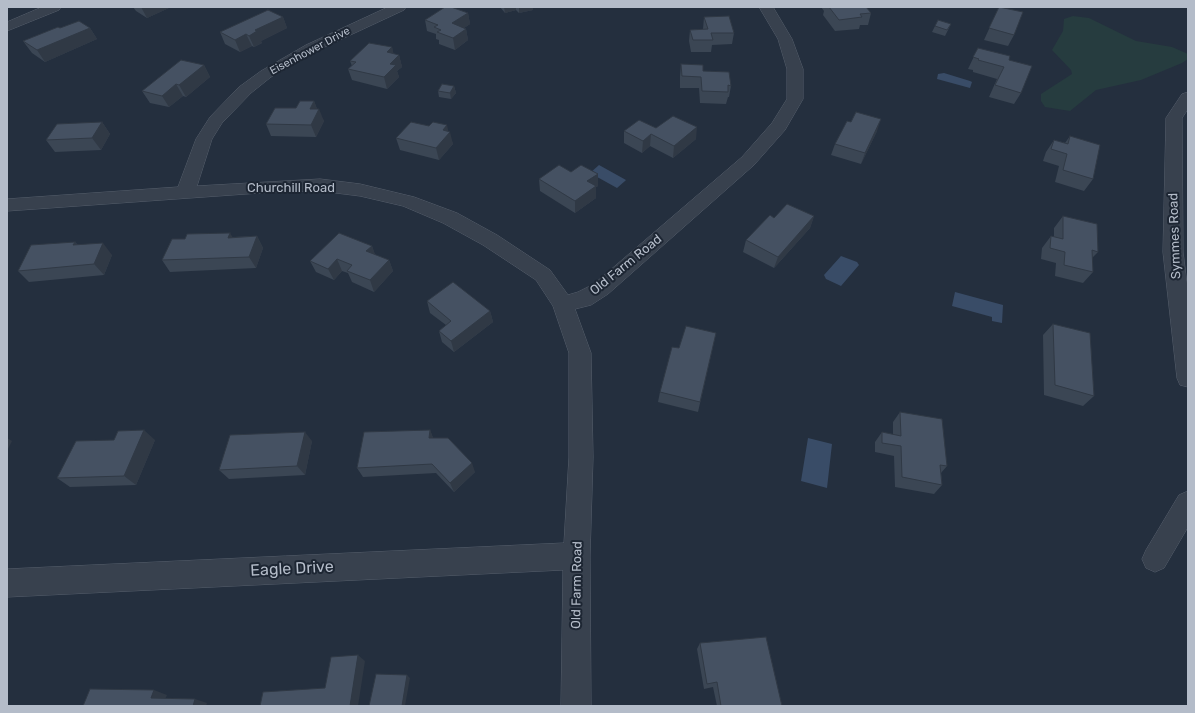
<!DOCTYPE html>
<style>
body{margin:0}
#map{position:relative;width:1195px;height:713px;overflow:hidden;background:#242f3e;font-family:Rubik,sans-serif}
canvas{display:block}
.frame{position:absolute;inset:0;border:8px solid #b4bcc9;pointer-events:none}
</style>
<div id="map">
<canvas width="1195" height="713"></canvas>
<div class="frame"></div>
</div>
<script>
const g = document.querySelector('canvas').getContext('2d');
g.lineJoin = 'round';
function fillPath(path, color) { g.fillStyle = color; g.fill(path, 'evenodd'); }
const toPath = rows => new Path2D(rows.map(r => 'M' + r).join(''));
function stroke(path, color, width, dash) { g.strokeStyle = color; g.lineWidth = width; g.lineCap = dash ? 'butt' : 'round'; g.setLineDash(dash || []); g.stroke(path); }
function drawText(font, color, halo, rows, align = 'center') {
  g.font = font + ' Rubik,sans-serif'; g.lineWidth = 4; g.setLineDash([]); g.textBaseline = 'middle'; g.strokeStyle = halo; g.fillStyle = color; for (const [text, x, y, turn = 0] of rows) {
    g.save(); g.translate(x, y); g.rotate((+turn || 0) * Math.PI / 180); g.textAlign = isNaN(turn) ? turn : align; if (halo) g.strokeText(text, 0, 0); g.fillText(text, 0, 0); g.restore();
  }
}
fillPath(toPath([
 [1073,16,1089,18,1136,41,1172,47,1188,54,1188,59,1182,63,1141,80,1096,90,1070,111,1045,107,1041,101,1041,94,1072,74,1071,70,1052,50,1063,31,1064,19]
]), '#263c3f');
fillPath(toPath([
 [944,73,970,81,972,82,970,88,937,79,938,74],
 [599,165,626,180,625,181,617,188,590,173],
 [841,256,857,262,859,265,841,286,826,279,824,275],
 [955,292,1003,305,1002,323,992,321,992,317,952,306],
 [808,438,832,444,827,488,801,481]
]), '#394c67');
const street = toPath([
 [42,7,61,7,59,10,7,31,7,22,42,7],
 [388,7,406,7,404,10,316,51,271,77,251,93,222,123,212,139,197,186,320,179,360,184,414,197,457,213,497,235,550,270,568,295,578,292,594,284,742,157,772,123,787,99,787,69,778,39,759,7,773,7,792,39,803,69,803,99,785,130,754,165,608,294,591,305,575,309,591,353,593,457,590,556,591,706,561,706,563,570,7,597,7,569,564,543,569,457,569,353,553,306,536,280,483,245,443,223,403,206,360,196,320,191,274,192,7,211,7,199,178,187,196,139,210,117,239,87,261,71,306,45,388,7],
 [1188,92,1188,109,1182,118,1183,252,1188,292,1188,387,1180,385,1177,378,1163,252,1166,118,1182,94,1188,92],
 [1188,491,1188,527,1164,568,1155,572,1146,568,1142,559,1146,550,1179,495,1188,491]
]);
stroke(street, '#565f6c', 1);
fillPath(street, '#38414e');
fillPath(toPath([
 [133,7,171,7,147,18,136,11],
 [500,7,533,7,533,10,519,13,516,10,505,13],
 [821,7,866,7,871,13,868,25,860,25,859,29,835,31,823,15,824,11],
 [999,7,1014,35,1008,46,984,40],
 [468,13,470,24,464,28,466,29,468,40,455,50,439,44,439,40,436,39,436,34,427,31,425,20],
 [283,17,287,28,261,41,262,43,254,47,252,46,240,52,225,44,220,32],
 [704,17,734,33,732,44,712,45,711,52,691,52,689,41,690,30,703,29],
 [951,24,945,36,932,32,935,26],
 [60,28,90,28,97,39,45,62,32,53,23,41],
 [392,47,393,54,399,55,402,67,397,71,399,77,387,89,352,80,348,69,352,66,350,61],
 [978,48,1009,60,1021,93,1014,104,989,97,997,79,973,72,973,70,968,69],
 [681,64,703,71,731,86,729,97,728,97,726,104,700,103,699,88,680,88,680,76],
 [204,65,210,77,186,97,183,96,169,107,150,103,142,91],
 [454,86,456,93,451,99,439,97,438,91],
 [314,101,317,109,324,121,316,137,271,136,266,124,296,108],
 [102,122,110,134,101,150,55,152,46,140],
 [656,128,696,139,673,158,650,146,642,153,624,143,624,131],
 [448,131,453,144,439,160,400,150,396,138],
 [877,131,861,164,831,155,835,144],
 [1070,136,1093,179,1084,191,1055,182,1059,166,1043,161,1046,152,1054,140,1065,143],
 [571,172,598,186,596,187,596,198,575,213,540,191,539,179],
 [814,216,810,228,774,268,743,252,746,240,774,218],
 [1063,216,1098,252,1092,258,1093,272,1083,283,1055,276,1056,263,1041,259,1042,248,1051,236,1054,237,1054,228],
 [257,236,263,248,256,268,170,272,162,260,233,237],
 [75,242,78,245,112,255,104,275,29,282,18,271],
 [372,246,375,255,389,260,393,271,374,292,352,282,348,273,342,271,334,280,316,272,310,261],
 [427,301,490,311,493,322,454,352,442,342,439,331,446,325,430,313],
 [1053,324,1094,396,1083,406,1044,395,1043,335],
 [716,333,698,412,658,402,660,392,679,348],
 [900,412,947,466,941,473,942,485,934,494,895,487,894,456,875,452,875,442,882,432,893,435,893,422],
 [430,430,433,438,475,472,454,492,436,473,363,477,357,468],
 [155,440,136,485,70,487,57,478],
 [312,441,305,475,229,479,219,470],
 [700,643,782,706,717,706,713,687,704,689,697,649]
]), '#3b4654');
fillPath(toPath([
 [141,7,171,7,147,18],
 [504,7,516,7,516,10,505,13],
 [519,7,533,7,533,10,519,13],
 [468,13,470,24,454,35,452,23],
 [283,17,287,28,261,41,262,43,254,47,249,36,255,30],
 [90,28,97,39,45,62,37,50],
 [466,29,468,40,455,50,453,38],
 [246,34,252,46,240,52,235,40],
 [392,47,395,59,399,55,402,67,397,71,399,77,387,89,384,77,387,52],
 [204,65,210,77,186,97,179,85],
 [176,84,183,96,169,107,162,96],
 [454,86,456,93,451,99,450,93],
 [314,101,318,111,319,109,324,121,316,137,311,125,310,109],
 [881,119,877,131,861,164,865,153],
 [102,122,110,134,101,150,92,138],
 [447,125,449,134,450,132,453,144,439,160,436,148,443,130],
 [697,127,696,139,673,158,674,146],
 [651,134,650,146,642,153,643,141],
 [598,174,598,186,596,187,596,198,575,213,575,201,587,181],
 [814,216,810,228,774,268,778,257],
 [230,233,237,244,228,238],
 [257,236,263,248,256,268,249,257],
 [75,242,85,253,73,245],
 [103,243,112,255,104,275,94,264],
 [372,246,376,257,366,251],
 [337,259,342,271,334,280,328,269],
 [389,260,393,271,374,292,370,280],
 [490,311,493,322,454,352,451,341],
 [144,430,155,440,136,485,124,476],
 [430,430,434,440,429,438],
 [305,432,312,441,305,475,297,466],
 [7,438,12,441,7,451],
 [472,463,475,472,454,492,450,483],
 [358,655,365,661,358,706,350,706],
 [407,675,410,678,405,706,402,706],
 [154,690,167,695,164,702,151,698],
 [195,699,207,703,206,706,193,706]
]), '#303945');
const building = toPath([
 [445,7,451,7,468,13,452,23,466,29,453,38,437,32,441,30,434,27,438,25,425,20,445,7],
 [829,7,866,7,871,13,860,14,862,17,839,20,829,7],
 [999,7,1023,12,1014,35,989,28,999,7],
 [268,10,283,17,255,30,257,31,249,36,246,34,235,40,220,32,268,10],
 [729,16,734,33,711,33,713,40,693,40,690,30,708,29,704,17,729,16],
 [938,20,951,24,947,30,935,26,938,20],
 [79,21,90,28,37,50,23,41,58,27,60,28,79,21],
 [369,43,392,47,387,52,399,55,390,64,396,65,384,77,348,69,356,62,350,61,369,43],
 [978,48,1010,56,1009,60,1032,66,1021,93,995,85,1004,67,978,60,979,59,973,57,978,48],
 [181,60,204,65,179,85,176,84,162,96,142,91,181,60],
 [681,64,703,65,703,71,729,72,731,86,728,85,728,92,702,91,701,77,682,76,681,64],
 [442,84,454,86,450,93,438,91,442,84],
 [300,101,314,101,310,109,319,109,311,125,266,124,275,108,296,108,300,101],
 [856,112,881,119,865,153,835,144,847,121,851,122,856,112],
 [673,116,697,127,674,146,651,134,643,141,624,131,639,120,656,128,673,116],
 [102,122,92,138,46,140,57,124,102,122],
 [411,122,429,126,433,122,447,125,443,130,450,132,436,148,396,138,411,122],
 [1070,136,1100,145,1093,179,1063,170,1067,154,1051,149,1054,140,1068,144,1070,136],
 [559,165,571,172,581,165,598,174,587,181,596,186,575,201,539,179,559,165],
 [787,204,814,216,778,257,746,240,770,215,774,218,787,204],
 [1063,216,1097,224,1098,252,1092,250,1093,272,1064,265,1065,252,1050,248,1051,236,1063,239,1063,216],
 [230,233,228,238,257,236,249,257,162,260,172,239,185,239,187,234,230,233],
 [339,233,372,246,366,251,389,260,370,280,347,271,352,265,337,259,328,269,310,261,339,233],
 [75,242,73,245,103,243,94,264,18,271,31,245,75,242],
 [453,282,490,311,451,341,439,331,451,321,427,301,453,282],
 [1053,324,1090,333,1094,396,1055,385,1053,324],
 [686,326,716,333,700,402,660,392,672,347,679,348,686,326],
 [900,412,942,419,947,466,940,465,942,485,902,477,901,446,882,443,882,432,901,436,900,412],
 [144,430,124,476,57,478,76,441,114,440,118,431,144,430],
 [430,430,429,438,448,438,472,463,450,483,432,464,357,468,364,432,430,430],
 [305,432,297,466,219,470,230,435,305,432],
 [766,637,782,706,721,706,717,682,707,684,700,643,766,637],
 [358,655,350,706,260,706,263,692,325,688,331,657,358,655],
 [376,674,407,675,402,706,369,706,376,674],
 [90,689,154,690,151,698,195,699,193,706,83,706,90,689]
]);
fillPath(building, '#455162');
stroke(building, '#303945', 1);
drawText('11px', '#b4bcc9', '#1d2633', [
 ["Eisenhower Drive",310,51,-28]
]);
drawText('13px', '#b4bcc9', '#1d2633', [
 ["Churchill Road",291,188],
 ["Symmes Road",1175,236,-92],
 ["Old Farm Road",626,265,-39],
 ["Old Farm Road",577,585,-89]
]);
drawText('16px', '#b4bcc9', '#1d2633', [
 ["Eagle Drive",292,569,-3]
]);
</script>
